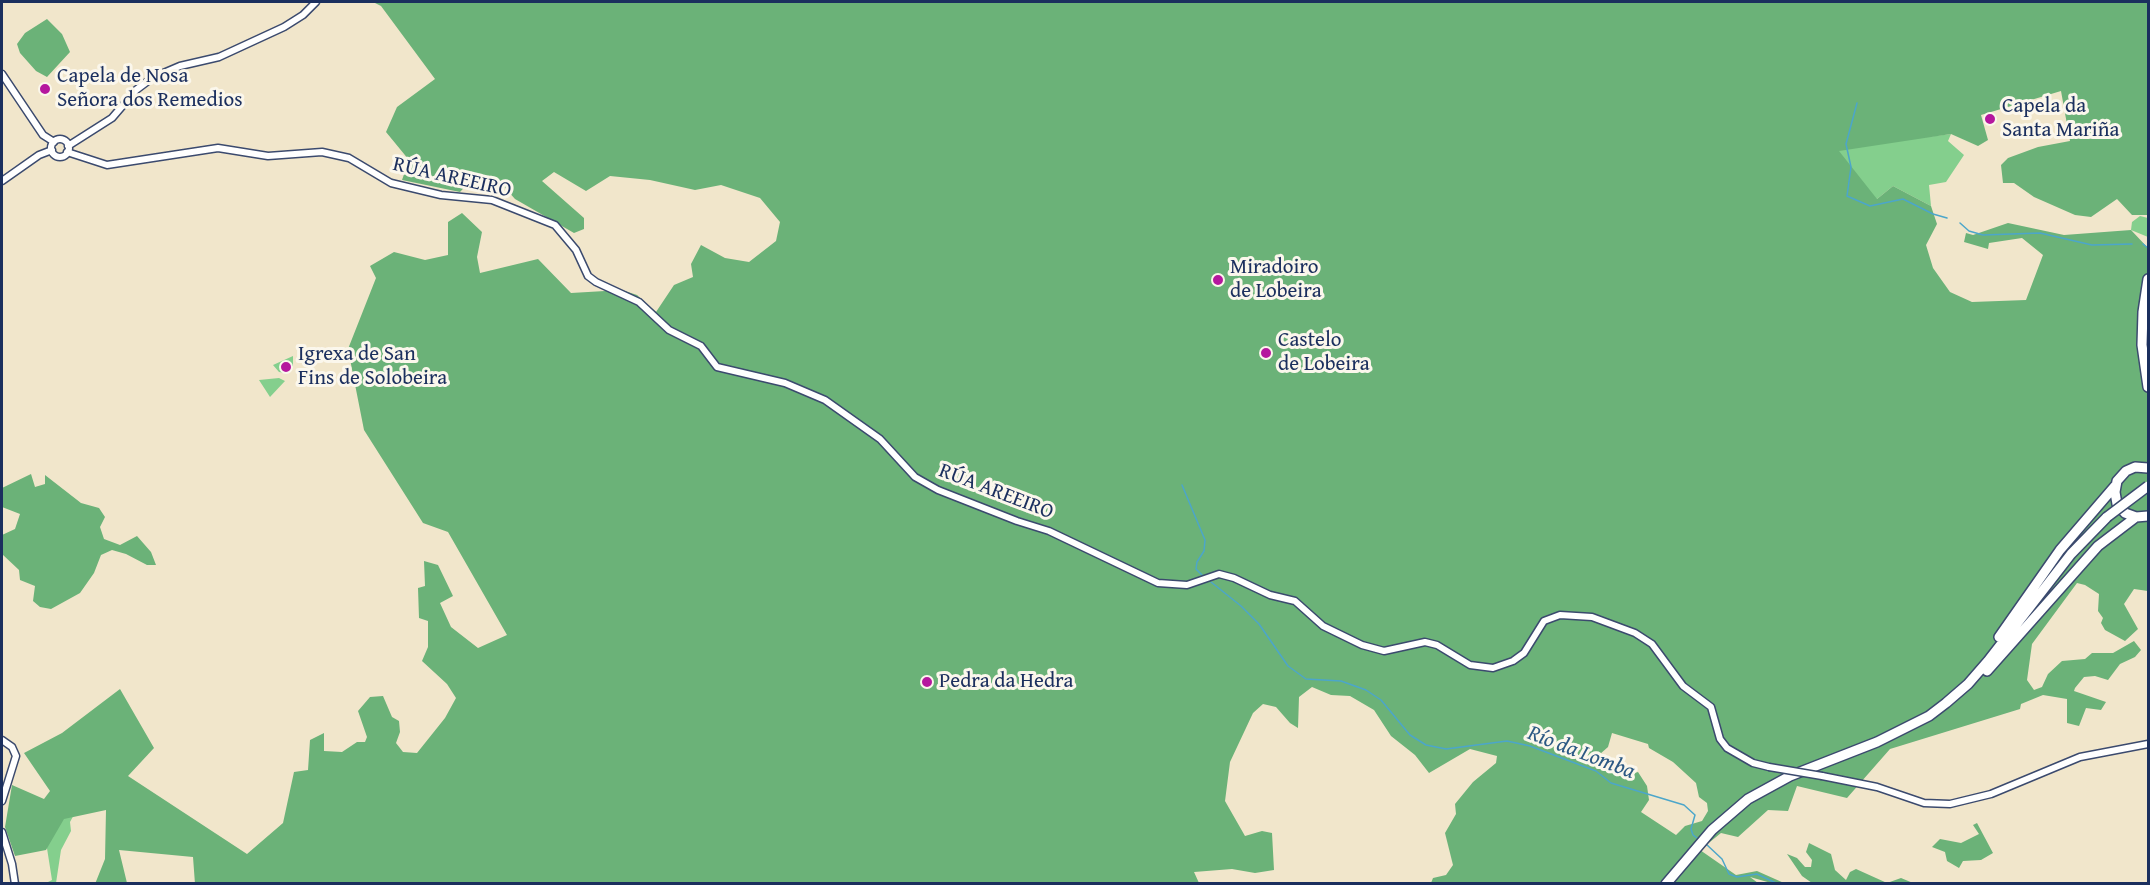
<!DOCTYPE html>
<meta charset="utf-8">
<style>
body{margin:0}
#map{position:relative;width:2150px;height:885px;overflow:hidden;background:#f1e6cb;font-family:"Gentium Book Plus",serif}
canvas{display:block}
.frame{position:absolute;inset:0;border:3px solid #1b2f5e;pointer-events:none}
</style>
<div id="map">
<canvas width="2150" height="885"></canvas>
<div class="frame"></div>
</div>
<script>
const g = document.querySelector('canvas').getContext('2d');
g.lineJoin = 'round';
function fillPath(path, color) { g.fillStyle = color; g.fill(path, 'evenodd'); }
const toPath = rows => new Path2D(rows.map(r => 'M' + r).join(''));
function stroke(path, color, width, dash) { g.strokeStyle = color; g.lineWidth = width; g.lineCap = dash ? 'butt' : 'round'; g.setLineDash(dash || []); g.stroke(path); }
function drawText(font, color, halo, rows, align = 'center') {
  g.font = font + ' "Gentium Book Plus",serif'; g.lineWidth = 6; g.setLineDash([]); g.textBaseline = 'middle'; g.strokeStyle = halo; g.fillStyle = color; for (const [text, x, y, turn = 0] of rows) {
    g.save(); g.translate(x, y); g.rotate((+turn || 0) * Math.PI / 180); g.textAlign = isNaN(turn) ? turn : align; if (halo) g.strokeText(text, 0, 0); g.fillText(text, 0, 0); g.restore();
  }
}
fillPath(toPath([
 [1951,134,1948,141,1964,155,1946,182,1929,185,1931,206,1893,186,1877,199,1860,198,1837,148],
 [2140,216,2148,218,2148,237,2131,230,2132,222],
 [293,356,293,366,286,373,279,372,273,365],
 [279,378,285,381,270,397,259,380],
 [78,807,70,822,71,831,61,850,56,883,44,884,52,880,46,842,64,814]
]), '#84cf8d');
fillPath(toPath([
 [373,2,2148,2,2148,215,2132,215,2117,199,2091,217,2075,215,2034,197,2014,183,2003,183,2001,165,2008,158,2038,147,2070,141,2061,91,1981,115,1988,140,1978,146,1951,134,1839,151,1877,199,1893,186,1931,206,1937,224,1926,245,1933,268,1950,292,1972,302,2026,300,2043,255,2022,238,1989,243,1988,249,1964,242,1966,233,1973,235,2008,223,2064,235,2131,230,2148,248,2148,591,2134,589,2124,604,2138,629,2125,641,2105,630,2101,623,2103,618,2098,611,2099,594,2085,585,2077,583,2032,644,2027,680,2034,690,2042,687,2048,674,2062,661,2085,659,2092,653,2113,653,2134,641,2141,650,2135,657,2120,664,2108,680,2095,676,2084,677,2075,688,2074,691,2106,702,2101,710,2086,708,2079,726,2067,723,2067,699,2043,695,2021,704,2020,709,1890,749,1847,798,1797,786,1788,811,1768,810,1738,837,1721,833,1700,850,1736,875,1757,871,1784,883,1771,883,1750,877,1758,883,1431,883,1433,878,1446,875,1453,865,1445,833,1456,814,1455,804,1473,782,1496,763,1497,756,1470,749,1429,773,1415,755,1391,736,1374,710,1350,696,1331,695,1312,687,1299,697,1298,728,1290,723,1276,707,1263,704,1253,713,1230,762,1225,801,1245,836,1262,831,1272,833,1274,870,1255,873,1232,869,1194,872,1199,883,195,884,193,857,119,850,127,883,95,884,105,859,106,810,64,819,46,850,15,856,5,827,12,785,44,799,50,791,24,753,62,733,120,689,154,748,128,776,247,854,283,823,294,772,308,770,310,740,324,733,324,751,342,752,357,742,365,742,367,737,358,711,370,697,383,696,392,717,399,721,400,732,396,743,403,752,417,753,445,718,456,698,447,684,422,661,428,647,428,621,419,618,418,588,425,586,424,561,438,565,453,596,440,603,451,627,478,648,507,635,448,532,423,523,364,430,348,349,376,278,370,266,394,252,425,260,448,255,448,222,462,213,482,232,477,257,480,273,538,259,571,293,622,290,637,295,656,312,674,285,693,277,691,264,701,245,725,258,749,262,776,241,780,222,760,198,721,185,695,190,650,180,610,176,586,191,554,172,542,181,584,218,584,229,574,233,515,199,500,182,476,175,460,192,402,180,409,160,386,132,397,107,435,79,381,6],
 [1612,733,1648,744,1649,748,1673,762,1696,783,1699,797,1707,803,1708,811,1702,821,1685,826,1676,835,1641,812,1649,800,1647,786,1638,772,1622,777,1591,762,1608,747],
 [47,19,62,34,70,52,47,77,36,71,20,53,17,44,25,33],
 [31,474,35,487,45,484,45,475,81,503,99,508,105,517,100,527,104,539,120,545,137,536,151,552,156,565,147,565,126,554,112,550,101,555,94,573,80,593,51,609,40,607,33,601,35,586,20,580,19,570,2,554,2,535,15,529,20,514,2,507,2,488],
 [1977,823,1993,853,1981,860,1963,861,1959,868,1947,861,1945,852,1932,847,1940,839,1961,843,1979,834,1973,825],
 [1809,843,1831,854,1835,870,1846,880,1850,872,1856,869,1887,883,1901,878,1913,883,1812,883,1802,876,1787,854,1797,858,1805,867,1811,867,1812,860,1806,852]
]), '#6bb278');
stroke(toPath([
 [1857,103,1846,144,1851,167,1847,196,1870,206,1903,199,1933,214,1947,218],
 [1960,223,1969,231,1983,235,2040,233,2092,245,2132,244],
 [2143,244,2148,248],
 [1182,485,1205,540,1204,551,1197,562,1196,569,1202,575],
 [1211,582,1241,606,1259,624,1288,666,1306,679,1341,681,1366,690,1381,700,1410,735,1426,745,1446,749,1507,741,1530,746,1596,771,1611,783,1684,805,1695,815,1691,829,1693,835,1700,840],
 [1706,844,1722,859,1729,874,1737,877,1757,874,1778,884]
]), '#4ca6ca', 1.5);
const minor = toPath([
 [2,74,43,135,54,142],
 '51 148a9 9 0 1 1 18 0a9 9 0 1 1-18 0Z',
 [68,146,112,118,136,90,152,78,180,66,219,57,284,27,303,15,316,2],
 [67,152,107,165,218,148,268,156,322,152,349,158,391,183,441,195,492,200,555,225,576,250,588,276,596,282,639,302,669,330,701,346,717,367,785,383,825,400,880,439,915,477,938,490,1017,521,1049,531,1158,583,1187,585,1219,574,1234,578,1270,595,1295,601,1323,626,1362,645,1384,651,1425,642,1437,645,1470,665,1493,668,1513,661,1524,653,1544,621,1560,615,1592,617,1635,633,1652,644,1683,686,1711,707,1720,739,1727,748,1753,763,1769,767],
 [2,181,39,155,52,150],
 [2,740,12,747,16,756,2,801],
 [1822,776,1877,787,1924,803,1950,804,1991,794,2080,757,2148,744],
 [2,832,12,864,15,884]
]);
const highway = toPath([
 [2148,279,2143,312,2142,345,2148,387],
 [2148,468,2135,467,2126,471,2117,481,2115,492,2117,504,2125,513,2136,517,2148,516],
 [1999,637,2060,550,2115,486],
 [1987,671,2098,546,2136,517],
 [1666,884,1712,830,1748,799,1790,776,1877,742,1929,716,1946,703,1968,684,1988,661,2071,554,2107,517]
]);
stroke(minor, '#3b4a6e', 9);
stroke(highway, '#3b4a6e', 12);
stroke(minor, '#fff', 6);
stroke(highway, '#fff', 9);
const minorBridge = toPath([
 [1769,767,1822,776]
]);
const highwayBridge = toPath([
 [2107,517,2148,486]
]);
stroke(minorBridge, '#3b4a6e', 9, []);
stroke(highwayBridge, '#3b4a6e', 12, []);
stroke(minorBridge, '#fff', 6);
stroke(highwayBridge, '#fff', 9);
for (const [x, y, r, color] of [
 [45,89,6,"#b5179e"],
 [1990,119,6,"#b5179e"],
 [1218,280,6,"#b5179e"],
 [1266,353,6,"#b5179e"],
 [286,367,6,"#b5179e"],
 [927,682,6,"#b5179e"]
]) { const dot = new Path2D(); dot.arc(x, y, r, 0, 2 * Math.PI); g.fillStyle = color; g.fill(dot); stroke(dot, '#fbf7ec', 2); }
drawText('21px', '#1b2f5e', '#fbf7ec', [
 ["Capela de Nosa",57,77],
 ["Señora dos Remedios",57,101],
 ["Capela da",2002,107],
 ["Santa Mariña",2002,131],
 ["Miradoiro",1230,268],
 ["de Lobeira",1230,292],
 ["Castelo",1278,341],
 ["de Lobeira",1278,365],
 ["Igrexa de San",298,355],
 ["Fins de Solobeira",298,379],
 ["Pedra da Hedra",939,682]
], 'left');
drawText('21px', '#1b2f5e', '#fbf7ec', [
 ["RÚA AREEIRO",452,178,13],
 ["RÚA AREEIRO",996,492,21]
]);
drawText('italic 22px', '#2c5984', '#fbf7ec', [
 ["Río da Lomba",1581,753,21]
]);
</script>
